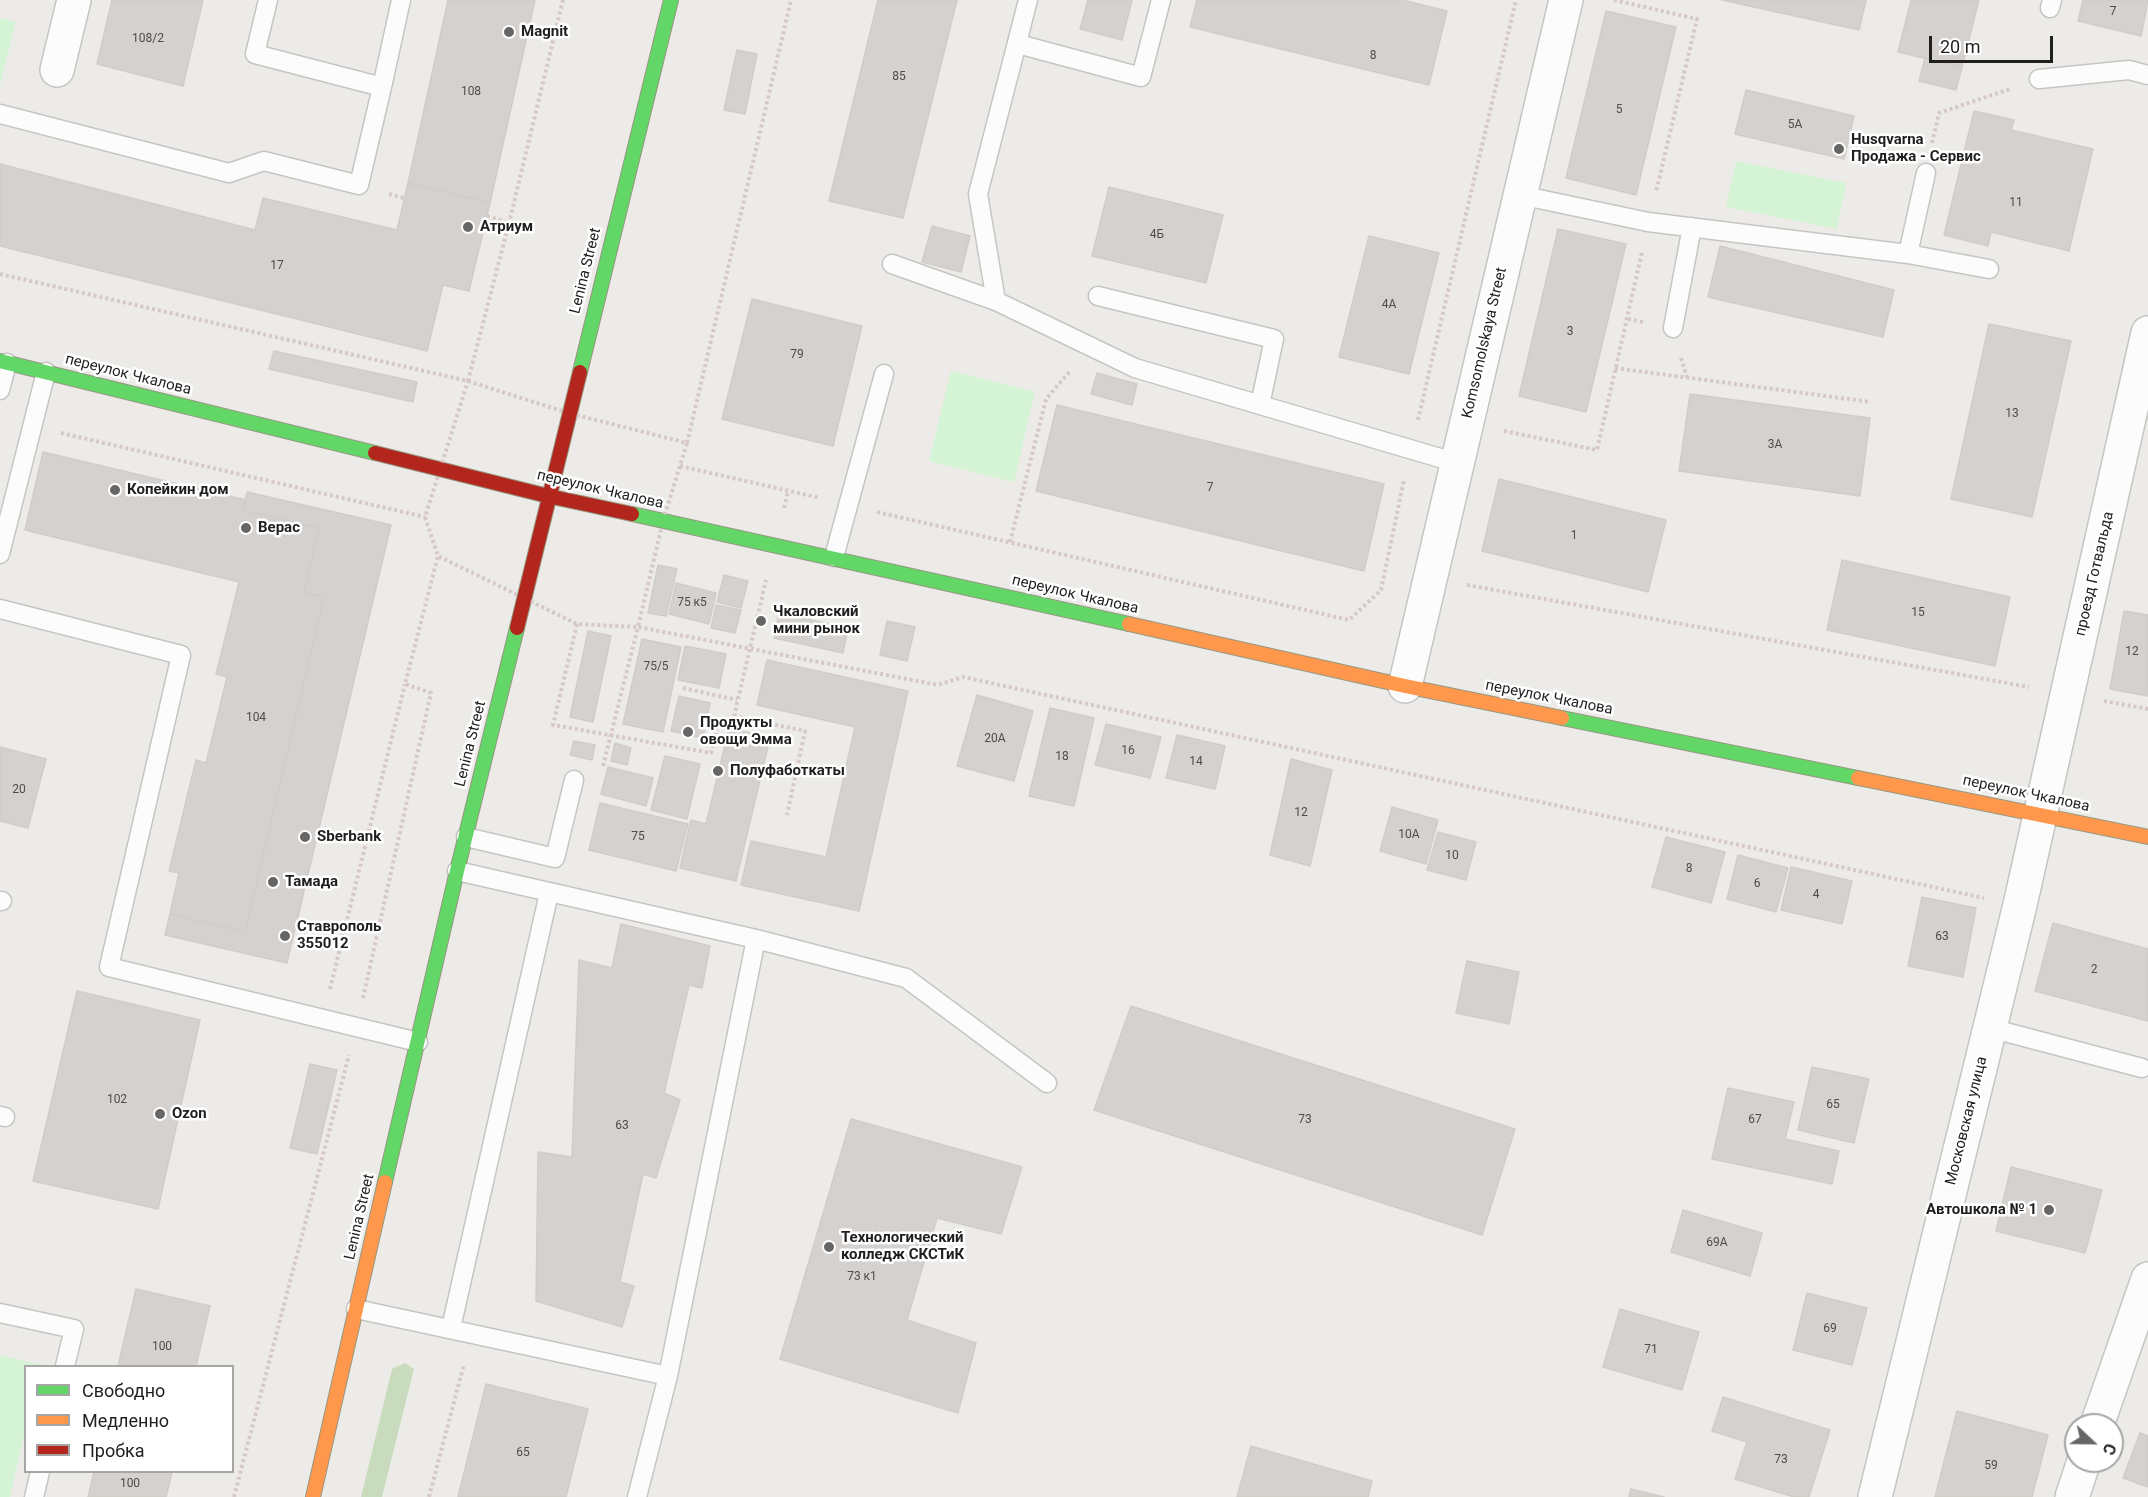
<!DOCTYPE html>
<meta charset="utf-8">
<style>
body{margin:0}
#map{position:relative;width:2148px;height:1497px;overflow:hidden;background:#edebe8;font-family:Roboto,sans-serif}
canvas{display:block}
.legend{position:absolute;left:24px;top:1365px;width:210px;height:108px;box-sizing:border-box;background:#fff;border:2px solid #a5a5a5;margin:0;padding:8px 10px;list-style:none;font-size:18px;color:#1f1f1f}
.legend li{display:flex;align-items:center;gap:12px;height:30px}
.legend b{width:30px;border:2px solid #a5a5a5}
.north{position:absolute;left:2064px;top:1413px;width:60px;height:60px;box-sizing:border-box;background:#fff;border:2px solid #a5a5a5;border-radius:50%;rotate:112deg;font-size:16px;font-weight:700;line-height:24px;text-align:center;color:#1f1f1f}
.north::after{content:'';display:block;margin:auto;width:21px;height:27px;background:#676665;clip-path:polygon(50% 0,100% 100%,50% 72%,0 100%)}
.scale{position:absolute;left:1929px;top:36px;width:124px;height:27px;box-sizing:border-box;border:3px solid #1f1f1f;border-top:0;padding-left:8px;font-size:18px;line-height:21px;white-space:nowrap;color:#1f1f1f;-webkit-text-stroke:4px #fff;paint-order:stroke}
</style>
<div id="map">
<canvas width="2148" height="1497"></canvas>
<ul class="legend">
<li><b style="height:8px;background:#63d668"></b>Свободно</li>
<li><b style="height:8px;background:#ff974d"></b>Медленно</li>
<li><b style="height:8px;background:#b3261e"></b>Пробка</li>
</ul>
<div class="north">С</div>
<div class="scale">20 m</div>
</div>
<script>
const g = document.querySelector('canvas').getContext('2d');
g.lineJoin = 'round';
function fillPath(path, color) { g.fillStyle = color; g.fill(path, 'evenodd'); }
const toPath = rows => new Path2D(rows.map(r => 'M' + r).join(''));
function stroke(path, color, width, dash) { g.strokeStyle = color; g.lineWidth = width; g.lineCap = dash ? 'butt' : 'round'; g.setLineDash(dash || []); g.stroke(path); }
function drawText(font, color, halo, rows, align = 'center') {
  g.font = font + ' Roboto,sans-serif'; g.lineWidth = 5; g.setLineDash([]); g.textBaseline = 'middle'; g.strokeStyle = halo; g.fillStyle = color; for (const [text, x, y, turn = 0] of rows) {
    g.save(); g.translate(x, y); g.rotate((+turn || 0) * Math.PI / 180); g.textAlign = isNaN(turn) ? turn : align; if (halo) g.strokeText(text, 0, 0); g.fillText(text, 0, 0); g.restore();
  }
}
fillPath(toPath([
 [405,1363,414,1369,382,1497,361,1497,392,1369]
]), '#c8dcbd');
fillPath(toPath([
 [0,18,16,22,0,86],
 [1736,161,1846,183,1837,229,1726,207],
 [951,371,1035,392,1014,482,929,461],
 [0,1355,41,1365,41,1366,26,1366,25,1432,10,1497,0,1497]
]), '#d5f3d5');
const building = toPath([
 [112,0,203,0,183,86,97,64,112,0],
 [448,0,535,0,490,203,408,183,448,0],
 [878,0,957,0,903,218,829,201,878,0],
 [1088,0,1132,0,1122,40,1080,29,1088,0],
 [1197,0,1402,0,1447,11,1429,85,1190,27,1197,0],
 [1722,0,1866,0,1859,30,1722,0],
 [1911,0,1979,0,1962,67,1898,52,1911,0],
 [2083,0,2148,0,2141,36,2078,21,2083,0],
 [1606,11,1676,27,1636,195,1566,178,1606,11],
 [737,50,757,54,745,114,724,110,737,50],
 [1925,58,1962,67,1956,90,1919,81,1925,58],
 [1746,90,1854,116,1844,159,1735,134,1746,90],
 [1974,111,2014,120,2011,130,2093,149,2069,251,1991,232,1988,246,1944,235,1974,111],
 [0,164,255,230,263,198,397,230,408,183,490,203,469,291,443,285,427,351,0,246,0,164],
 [1109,187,1223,215,1206,283,1092,256,1109,187],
 [932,226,970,236,961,272,922,262,932,226],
 [1558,229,1626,244,1586,412,1519,396,1558,229],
 [1369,236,1439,253,1409,374,1339,357,1369,236],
 [1720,246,1894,290,1883,337,1708,297,1720,246],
 [752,299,862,326,833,446,722,419,752,299],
 [1989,324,2071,341,2032,517,1951,499,1989,324],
 [274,351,417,382,413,402,269,369,274,351],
 [1097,373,1137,384,1132,405,1091,394,1097,373],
 [1690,394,1870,418,1860,496,1679,471,1690,394],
 [1057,405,1384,484,1364,571,1036,491,1057,405],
 [43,452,246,500,243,510,319,528,304,592,324,597,245,932,170,914,179,873,169,871,196,760,206,763,227,677,216,674,239,582,25,530,43,452],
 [1499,479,1666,520,1648,592,1482,551,1499,479],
 [247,492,391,525,287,963,165,935,170,914,245,932,324,597,304,592,319,528,243,510,247,492],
 [1842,560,2010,597,1995,666,1827,630,1842,560],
 [658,565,677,569,666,616,648,613,658,565],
 [724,575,748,581,741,608,717,602,724,575],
 [676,583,716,593,709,624,669,614,676,583],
 [716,605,741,610,735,633,711,628,716,605],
 [2124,611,2148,615,2148,696,2110,689,2124,611],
 [779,613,848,628,843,653,774,638,779,613],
 [887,621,915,627,907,661,880,655,887,621],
 [588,631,611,636,593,722,570,717,588,631],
 [642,639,681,647,663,732,623,724,642,639],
 [685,646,726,654,719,688,678,680,685,646],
 [767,660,908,691,859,911,741,885,751,841,826,857,855,727,757,705,767,660],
 [977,695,1033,711,1014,781,957,766,977,695],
 [679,696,710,703,703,738,671,731,679,696],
 [1050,708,1094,718,1074,806,1029,796,1050,708],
 [1106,724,1161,737,1150,778,1095,765,1106,724],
 [729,728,770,738,736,881,680,868,691,820,706,824,729,728],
 [1177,735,1225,746,1215,789,1166,778,1177,735],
 [574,741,595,745,592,760,570,755,574,741],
 [615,743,631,748,627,765,611,761,615,743],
 [0,747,46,759,28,828,0,821,0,747],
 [665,756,700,764,687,819,651,810,665,756],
 [1291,759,1332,770,1310,866,1270,855,1291,759],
 [608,767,653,778,646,806,601,794,608,767],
 [600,803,688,824,676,871,589,850,600,803],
 [1392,807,1438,820,1426,864,1380,851,1392,807],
 [1438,832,1476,842,1466,880,1427,870,1438,832],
 [1666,837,1725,852,1711,903,1652,887,1666,837],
 [1738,855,1788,868,1776,912,1727,899,1738,855],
 [1791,867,1852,881,1842,924,1781,910,1791,867],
 [1922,897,1976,908,1963,977,1908,966,1922,897],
 [2053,923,2148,949,2148,1021,2035,991,2053,923],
 [621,924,710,946,702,988,689,985,664,1093,680,1100,656,1178,643,1174,620,1282,634,1286,622,1327,536,1301,538,1152,572,1157,579,960,612,968,621,924],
 [1467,961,1519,972,1509,1024,1456,1013,1467,961],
 [77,991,200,1020,158,1209,33,1181,77,991],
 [1131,1006,1515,1129,1482,1235,1094,1110,1131,1006],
 [310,1064,337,1070,317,1154,290,1148,310,1064],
 [1812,1067,1869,1079,1854,1143,1798,1130,1812,1067],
 [1728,1088,1794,1102,1785,1139,1839,1151,1832,1184,1712,1159,1728,1088],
 [851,1119,1022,1167,1001,1234,937,1218,907,1320,976,1343,958,1413,780,1359,851,1119],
 [2011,1167,2102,1190,2085,1253,1996,1231,2011,1167],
 [1683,1210,1762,1233,1750,1276,1671,1252,1683,1210],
 [136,1289,210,1306,196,1366,118,1366,136,1289],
 [1807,1293,1867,1308,1852,1365,1793,1350,1807,1293],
 [1620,1309,1699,1332,1682,1390,1603,1367,1620,1309],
 [486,1384,588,1409,566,1497,458,1497,486,1384],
 [1723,1397,1830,1430,1809,1497,1794,1497,1735,1479,1747,1442,1712,1431,1723,1397],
 [1957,1411,2048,1435,2032,1497,1935,1497,1957,1411],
 [2140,1433,2148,1436,2148,1487,2123,1478,2140,1433],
 [1251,1446,1372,1481,1368,1497,1237,1497,1251,1446],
 [94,1472,172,1472,166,1497,88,1497,94,1472],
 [1631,1489,1664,1497,1629,1497,1631,1489]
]);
fillPath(building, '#d4d1cf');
stroke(building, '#d0cdc9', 1.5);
const lane = toPath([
 [268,0,255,54,382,87,401,0],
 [2050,8,2052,0],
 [1018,44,1141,77,1161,0],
 [2039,79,2129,70,2148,75],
 [0,114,229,173,264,161,359,185,382,87],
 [1520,195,1648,222,1908,254,1989,269],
 [1908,254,1926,173],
 [892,264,996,301,1135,368,1457,463],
 [1098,296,1274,339,1260,405],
 [996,301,978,194,1028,0],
 [1673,328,1692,227],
 [0,390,7,363],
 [0,554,46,372],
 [834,557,884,374],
 [0,609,181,655,109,967,418,1042],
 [466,837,555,858,574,780],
 [457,871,756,939,906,978,1047,1083],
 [0,901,2,901],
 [1990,1028,2142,1068],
 [0,1116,5,1117],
 [356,1309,668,1376,756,939],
 [0,1313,74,1329,65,1366],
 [451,1328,549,893],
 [34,1497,40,1472],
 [637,1497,668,1376]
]);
const street = toPath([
 [57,70,74,0],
 [1405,686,1566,0],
 [2097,1425,2148,1279],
 [1875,1497,2020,905,2148,333],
 [2072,1497,2084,1461]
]);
const fast = toPath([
 [0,361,375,453],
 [580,372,671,0],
 [632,514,1129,624],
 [1562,718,1858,778],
 [385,1182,457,871,517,628]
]);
const slow = toPath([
 [1129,624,1405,686,1562,718],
 [1858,778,2148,837],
 [313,1497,385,1182]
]);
const jam = toPath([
 [375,453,548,496,632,514],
 [517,628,580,372]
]);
stroke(lane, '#c6c5c4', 21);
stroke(street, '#c6c5c4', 36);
stroke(fast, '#969780', 16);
stroke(slow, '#969780', 16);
stroke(jam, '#969780', 16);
stroke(toPath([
 [1614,0,1697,19,1656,192],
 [1932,143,1939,113,2010,89],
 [389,194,404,198],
 [487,216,509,223],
 [0,274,468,381,509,223,563,0],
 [1628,319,1643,322],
 [1681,358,1687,377],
 [1615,368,1871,402],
 [468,381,568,413,687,443,663,521,638,627,577,624,438,556,425,517,468,381],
 [1418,420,1516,0],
 [1504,431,1597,450,1642,252],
 [61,433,425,517],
 [687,443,791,0],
 [680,466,820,498],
 [784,508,788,491],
 [877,512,1349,620,1381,590,1404,480],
 [1010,542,1046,399,1071,370],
 [1467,585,2029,687],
 [577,624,553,725,711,753,718,723,734,716,766,580],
 [683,688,737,700],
 [2104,701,2148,709],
 [734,716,805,731,787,815],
 [603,766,638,627,938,685,963,677,1984,898],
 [330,989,405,684],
 [363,998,431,693,405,684,438,556],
 [234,1497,349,1055],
 [429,1497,464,1364]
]), '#d6c8c7', 4, [3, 3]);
stroke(lane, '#fcfcfc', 18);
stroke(street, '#fcfcfc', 33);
stroke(fast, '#63d668', 14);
stroke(slow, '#ff974d', 14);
stroke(jam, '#b3261e', 14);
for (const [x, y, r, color] of [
 [509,32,6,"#676665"],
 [1839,149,6,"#676665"],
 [468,227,6,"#676665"],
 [115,490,6,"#676665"],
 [246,528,6,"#676665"],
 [761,621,6,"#676665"],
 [688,732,6,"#676665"],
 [718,771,6,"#676665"],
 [305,837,6,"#676665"],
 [273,882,6,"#676665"],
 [285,936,6,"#676665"],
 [160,1114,6,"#676665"],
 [2049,1210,6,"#676665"],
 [829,1247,6,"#676665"]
]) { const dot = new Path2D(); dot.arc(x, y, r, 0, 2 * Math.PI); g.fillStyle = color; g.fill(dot); stroke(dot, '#fff', 2); }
drawText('12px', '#4c4c4b', null, [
 ["7",2113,12],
 ["108/2",148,39],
 ["8",1373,56],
 ["85",899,77],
 ["108",471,92],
 ["5",1619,110],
 ["5А",1795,125],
 ["11",2016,203],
 ["4Б",1157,235],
 ["17",277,266],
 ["4А",1389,305],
 ["3",1570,332],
 ["79",797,355],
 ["13",2012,414],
 ["3А",1775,445],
 ["7",1210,488],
 ["1",1574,536],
 ["75 к5",692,603],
 ["15",1918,613],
 ["12",2132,652],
 ["75/5",656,667],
 ["104",256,718],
 ["20А",995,739],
 ["16",1128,751],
 ["18",1062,757],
 ["14",1196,762],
 ["20",19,790],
 ["12",1301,813],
 ["10А",1409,835],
 ["75",638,837],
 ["10",1452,856],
 ["8",1689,869],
 ["6",1757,884],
 ["4",1816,895],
 ["63",1942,937],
 ["2",2094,970],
 ["102",117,1100],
 ["65",1833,1105],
 ["73",1305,1120],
 ["67",1755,1120],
 ["63",622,1126],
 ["69А",1717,1243],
 ["73 к1",862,1277],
 ["69",1830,1329],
 ["100",162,1347],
 ["71",1651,1350],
 ["65",523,1453],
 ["73",1781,1460],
 ["59",1991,1466],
 ["100",130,1484]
]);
drawText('bold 15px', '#1f1f1f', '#fff', [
 ["Magnit",521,32],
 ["Husqvarna",1851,140],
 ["Продажа - Сервис",1851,157],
 ["Атриум",480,227],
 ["Копейкин дом",127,490],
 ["Верас",258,528],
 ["Чкаловский",773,612],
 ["мини рынок",773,629],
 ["Продукты",700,723],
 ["овощи Эмма",700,740],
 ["Полуфаботкаты",730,771],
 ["Sberbank",317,837],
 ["Тамада",285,882],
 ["Ставрополь",297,927],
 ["355012",297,944],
 ["Ozon",172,1114],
 ["Автошкола № 1",2037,1210,"right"],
 ["Технологический",841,1238],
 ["колледж СКСТиК",841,1255]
], 'left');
drawText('15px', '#1f1f1f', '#fff', [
 ["Lenina Street",586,271,-76],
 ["Komsomolskaya Street",1485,343,-77],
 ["переулок Чкалова",128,375,14],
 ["переулок Чкалова",600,490,13],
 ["проезд Готвальда",2095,574,-77],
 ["переулок Чкалова",1075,595,13],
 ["переулок Чкалова",1549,698,11],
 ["Lenina Street",471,744,-76],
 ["переулок Чкалова",2026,794,12],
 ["Московская улица",1967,1121,-76],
 ["Lenina Street",360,1217,-77]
]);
</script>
